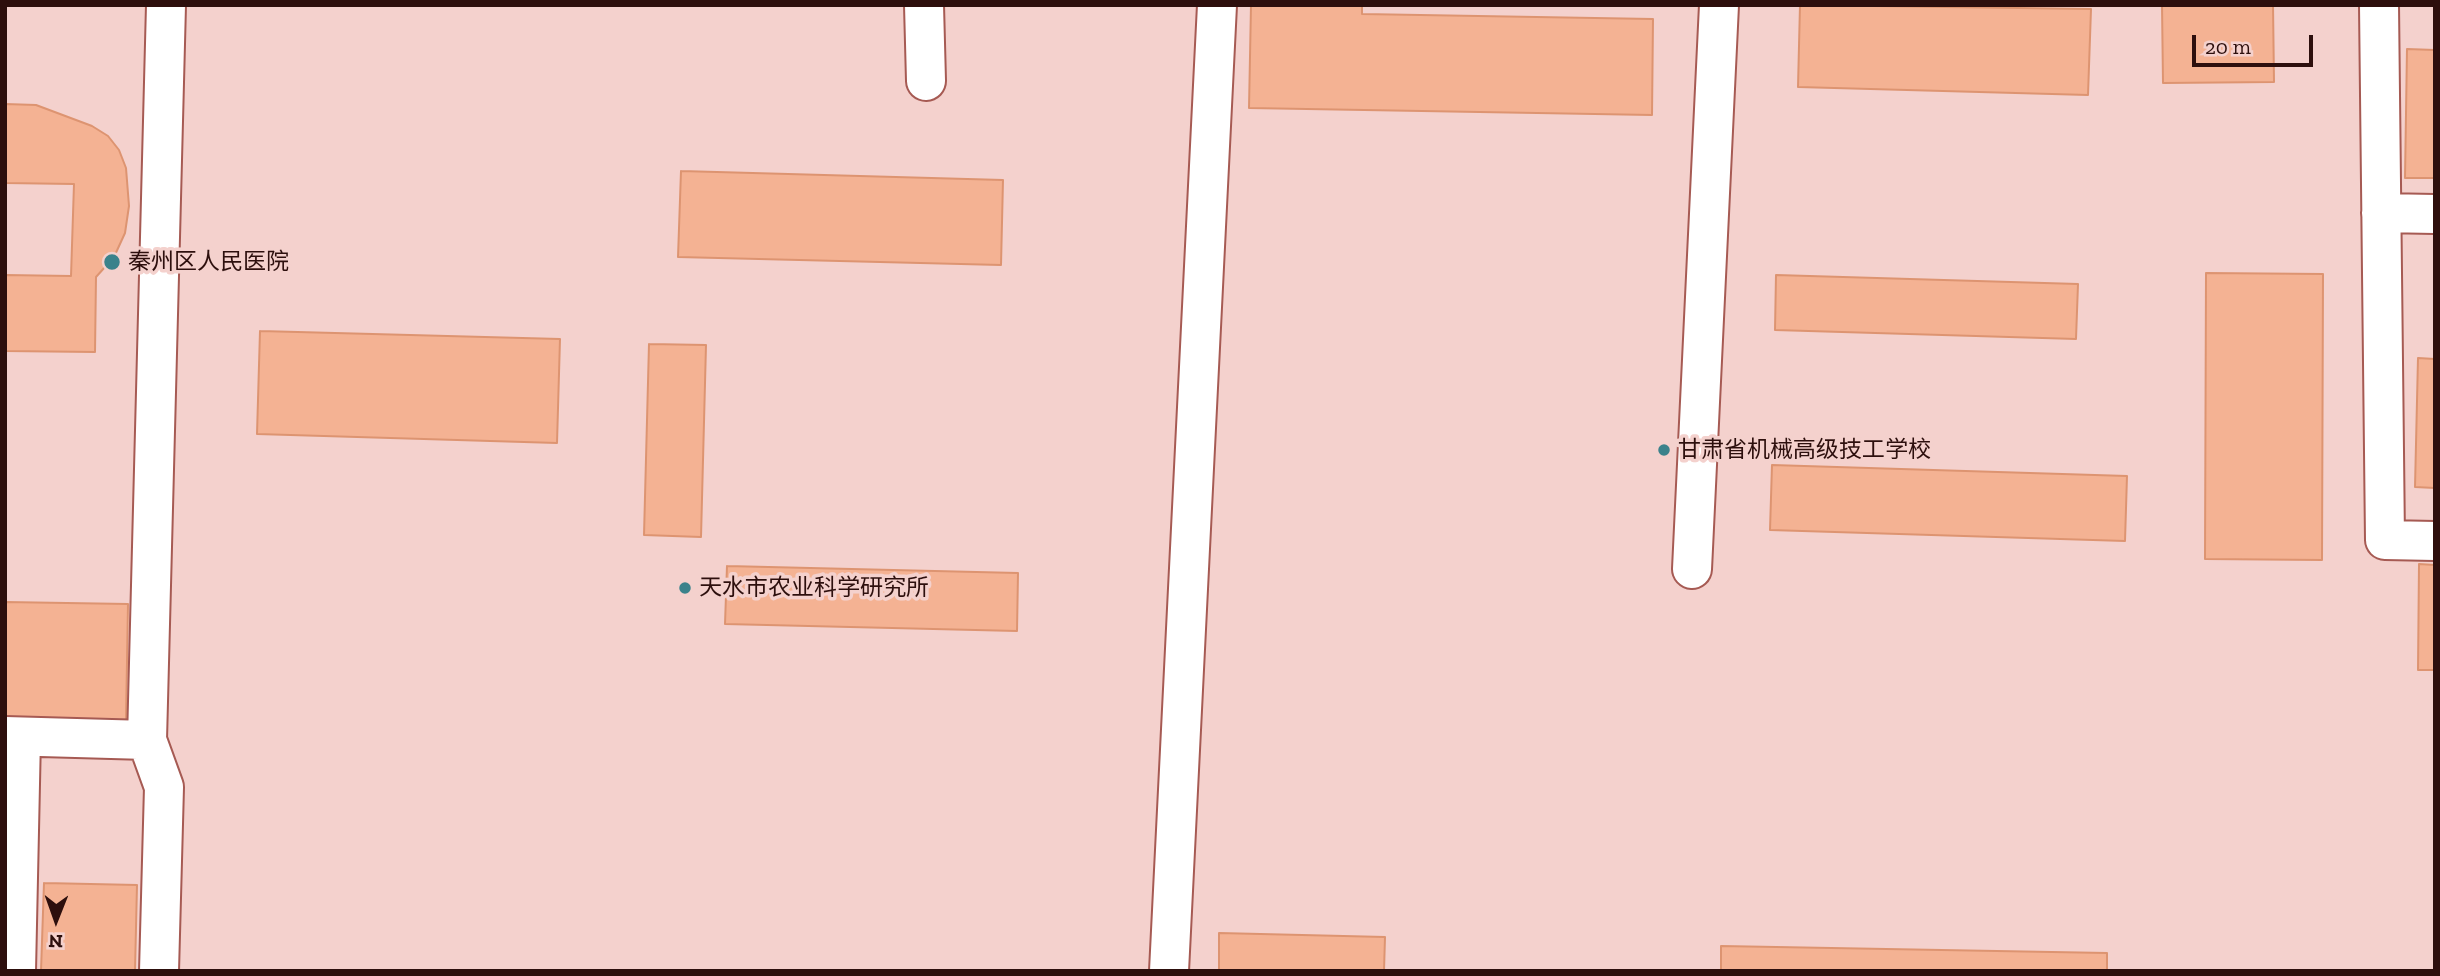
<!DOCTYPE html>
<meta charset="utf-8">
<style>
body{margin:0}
#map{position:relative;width:2440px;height:976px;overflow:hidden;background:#f4d1cd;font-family:"Zilla Slab",serif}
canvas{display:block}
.frame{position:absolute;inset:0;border:7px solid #2d0f0d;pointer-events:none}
.north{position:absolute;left:21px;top:885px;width:70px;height:70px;-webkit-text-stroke:5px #f4d1cd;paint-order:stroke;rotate:181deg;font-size:19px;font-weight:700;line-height:28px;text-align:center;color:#2d0f0d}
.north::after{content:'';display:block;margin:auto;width:24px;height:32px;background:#2d0f0d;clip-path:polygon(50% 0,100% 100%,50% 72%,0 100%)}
.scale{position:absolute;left:2192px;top:35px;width:121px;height:32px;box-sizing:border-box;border:4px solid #2d0f0d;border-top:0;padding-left:9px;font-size:21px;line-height:24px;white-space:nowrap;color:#2d0f0d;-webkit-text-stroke:5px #f4d1cd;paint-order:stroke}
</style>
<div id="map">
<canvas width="2440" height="976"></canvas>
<div class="frame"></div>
<div class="north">N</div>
<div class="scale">20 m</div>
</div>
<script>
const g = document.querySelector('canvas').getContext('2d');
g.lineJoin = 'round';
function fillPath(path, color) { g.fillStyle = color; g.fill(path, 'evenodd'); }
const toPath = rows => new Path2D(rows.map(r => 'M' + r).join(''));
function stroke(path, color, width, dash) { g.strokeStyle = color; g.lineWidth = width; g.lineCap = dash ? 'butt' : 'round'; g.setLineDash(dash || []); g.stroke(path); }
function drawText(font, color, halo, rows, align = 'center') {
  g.font = font + ' "Zilla Slab","Noto Sans SC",serif'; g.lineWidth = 7; g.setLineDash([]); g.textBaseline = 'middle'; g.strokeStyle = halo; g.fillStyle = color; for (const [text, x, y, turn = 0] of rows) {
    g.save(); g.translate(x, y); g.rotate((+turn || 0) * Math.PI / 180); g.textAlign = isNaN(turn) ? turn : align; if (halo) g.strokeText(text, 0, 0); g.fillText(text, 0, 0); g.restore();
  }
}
const building = toPath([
 [1251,5,1362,5,1362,14,1653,19,1652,115,1249,108,1251,5],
 [1800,5,2091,9,2088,95,1798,87,1800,5],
 [2162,5,2273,5,2274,82,2163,83,2162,5],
 [2407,49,2435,50,2435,178,2405,178,2407,49],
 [5,104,36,105,92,126,108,136,119,150,126,168,129,206,125,233,114,257,96,277,95,352,5,351,5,275,71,276,74,184,5,183,5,104],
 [681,171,1003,180,1001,265,678,257,681,171],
 [2206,273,2323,274,2322,560,2205,559,2206,273],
 [1776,275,2078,284,2076,339,1775,330,1776,275],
 [260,331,560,339,557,443,257,434,260,331],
 [649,344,706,345,701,537,644,535,649,344],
 [2418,358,2435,359,2435,488,2415,487,2418,358],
 [1772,465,2127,476,2125,541,1770,530,1772,465],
 [2419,564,2435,565,2435,670,2418,670,2419,564],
 [727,566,1018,573,1017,631,725,624,727,566],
 [5,602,128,604,126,720,5,718,5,602],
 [44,883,137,885,135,971,41,971,44,883],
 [1219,933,1385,937,1384,971,1219,971,1219,933],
 [1721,946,2107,953,2107,971,1721,971,1721,946]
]);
fillPath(building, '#f4b293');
stroke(building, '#dd9471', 2);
const minor = toPath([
 [924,5,926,81],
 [2379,5,2385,540,2435,541],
 [2381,213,2435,214],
 [1692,569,1719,5],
 [5,736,147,740],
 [16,971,21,737],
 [159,971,164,787,147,740,166,5],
 [1169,971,1217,5]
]);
stroke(minor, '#a65a53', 42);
stroke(minor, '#fff', 38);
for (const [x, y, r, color] of [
 [112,262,9,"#3b828b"],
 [1664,450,7,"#3b828b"],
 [685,588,7,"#3b828b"]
]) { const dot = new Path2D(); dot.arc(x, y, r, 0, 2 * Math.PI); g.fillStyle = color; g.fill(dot); stroke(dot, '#f4d1cd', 2.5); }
drawText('23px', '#2d0f0d', '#f4d1cd', [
 ["秦州区人民医院",128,262],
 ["甘肃省机械高级技工学校",1678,450],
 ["天水市农业科学研究所",699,588]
], 'left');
</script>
